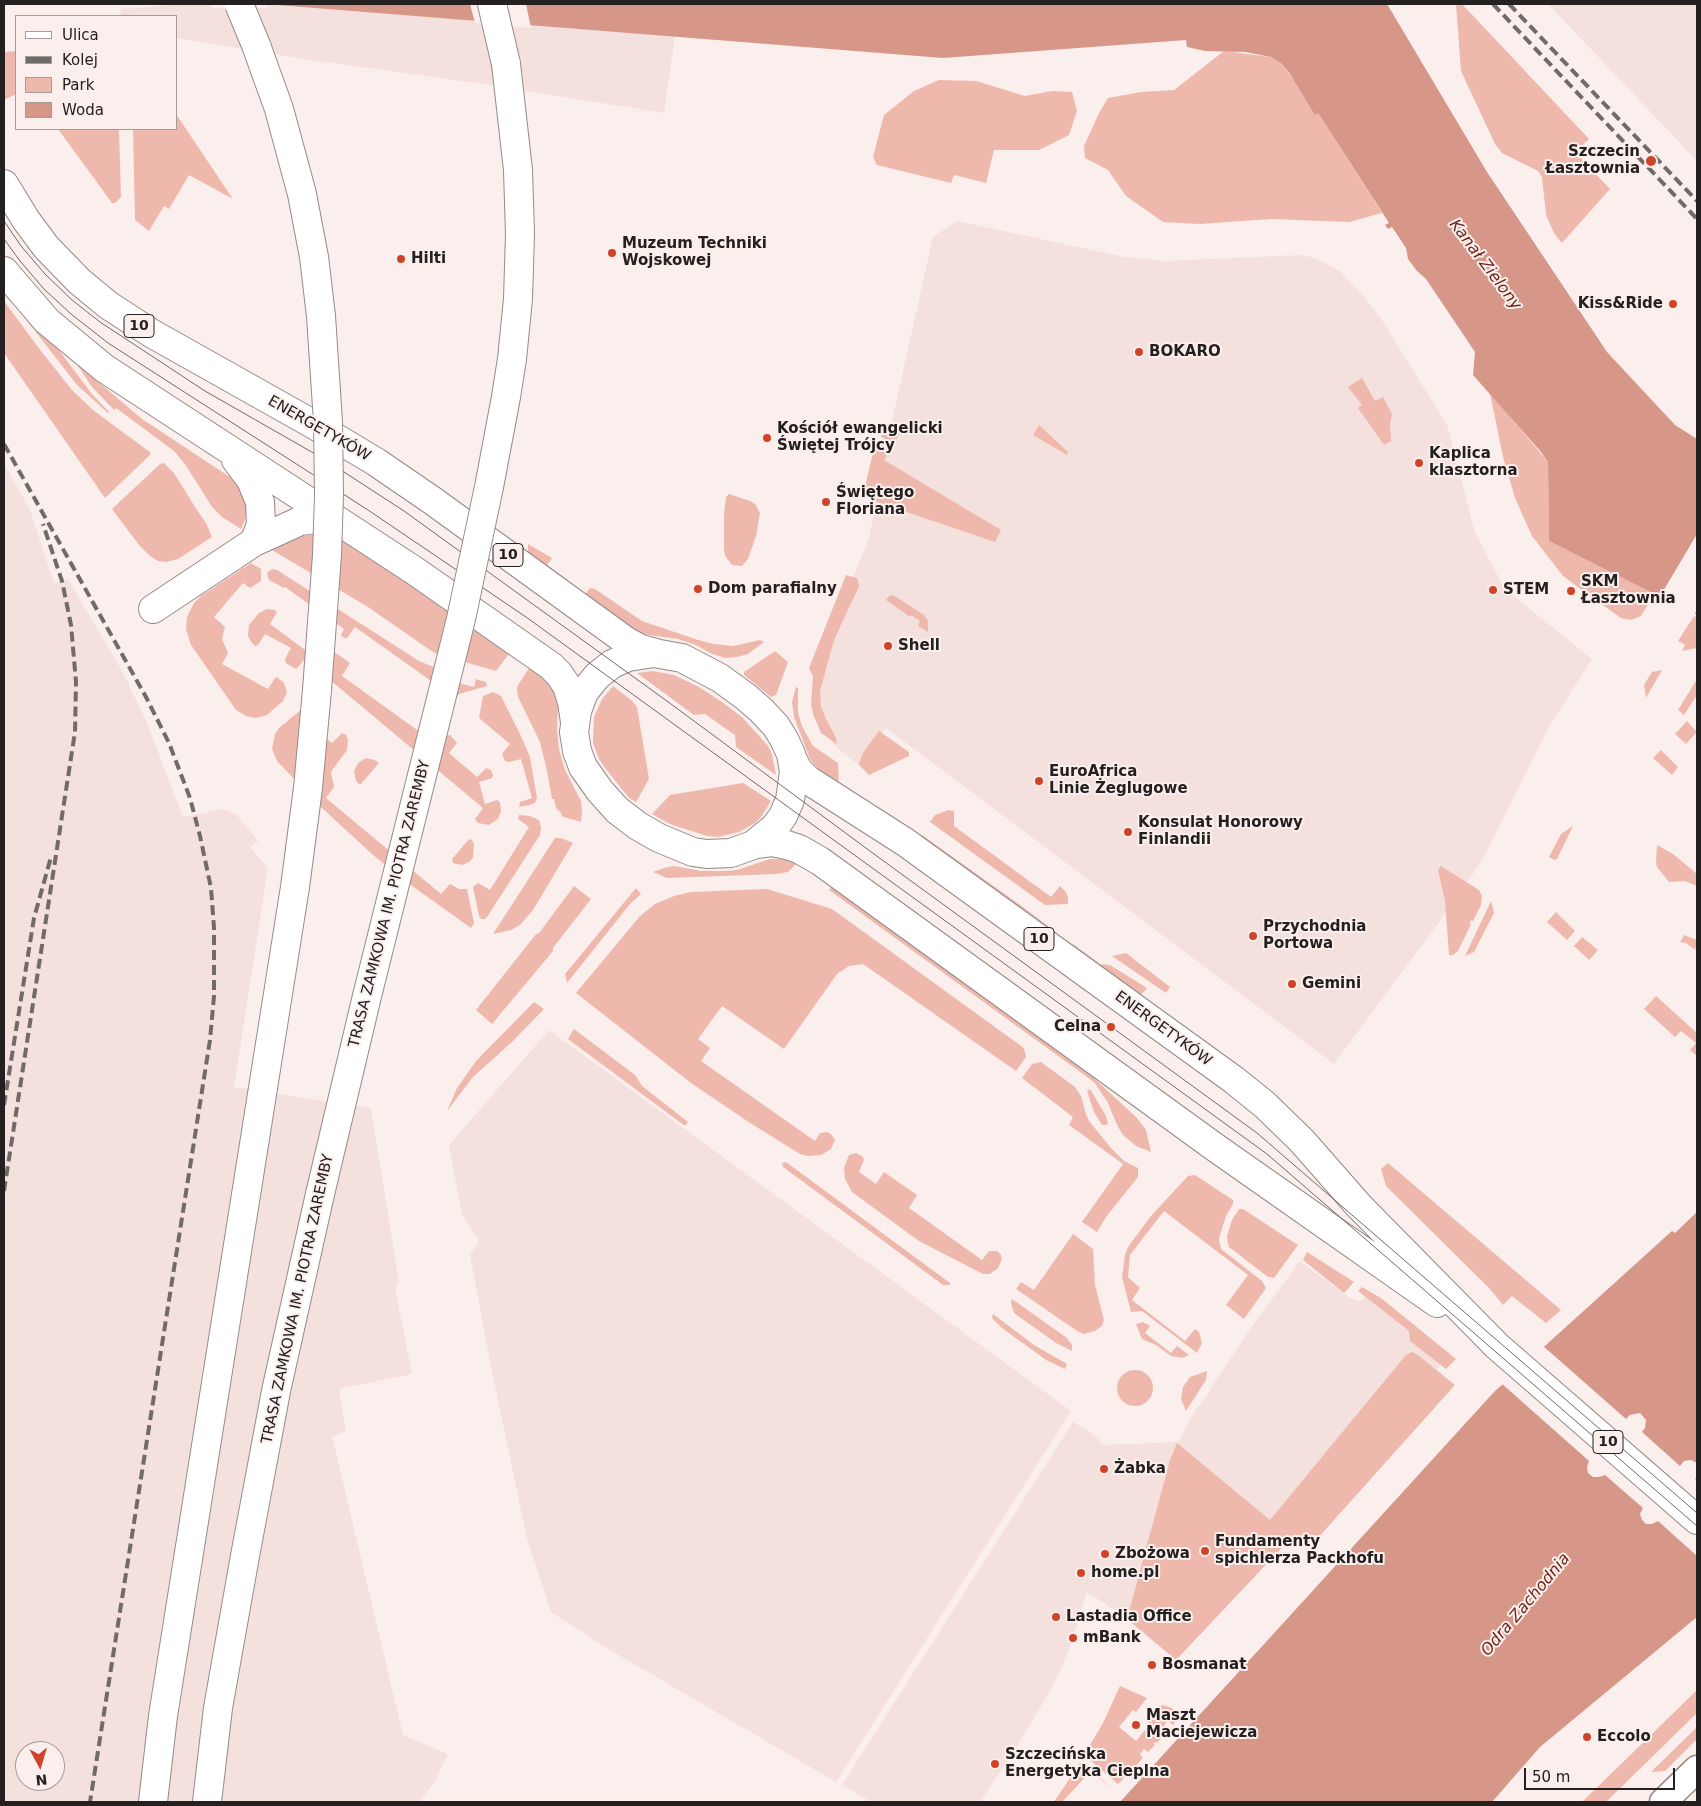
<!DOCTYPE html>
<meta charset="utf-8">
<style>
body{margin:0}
#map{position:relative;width:1701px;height:1806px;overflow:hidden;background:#faefed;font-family:"DejaVu Sans",sans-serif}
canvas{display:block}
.frame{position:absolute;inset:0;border:5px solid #23201f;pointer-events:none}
.legend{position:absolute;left:15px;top:15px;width:162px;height:115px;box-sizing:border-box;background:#faefed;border:1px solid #a49c9b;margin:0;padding:6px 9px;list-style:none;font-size:15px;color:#23201f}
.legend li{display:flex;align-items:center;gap:10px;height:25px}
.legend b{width:25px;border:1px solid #a49c9b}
.north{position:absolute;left:15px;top:1741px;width:50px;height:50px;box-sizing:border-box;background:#faefed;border:1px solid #a49c9b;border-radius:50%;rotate:174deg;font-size:14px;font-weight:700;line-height:20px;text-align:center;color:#23201f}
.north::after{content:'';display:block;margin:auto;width:18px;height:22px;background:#cf4429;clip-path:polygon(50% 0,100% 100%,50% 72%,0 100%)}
.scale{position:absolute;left:1524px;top:1768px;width:151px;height:22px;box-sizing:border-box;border:2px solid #23201f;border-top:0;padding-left:6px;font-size:15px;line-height:18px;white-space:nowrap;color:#23201f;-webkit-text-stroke:4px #faefed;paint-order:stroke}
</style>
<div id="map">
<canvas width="1701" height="1806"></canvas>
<div class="frame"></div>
<ul class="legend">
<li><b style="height:6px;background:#fff"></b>Ulica</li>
<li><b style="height:6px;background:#706b69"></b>Kolej</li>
<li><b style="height:14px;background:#efb8ac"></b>Park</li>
<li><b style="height:14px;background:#d69688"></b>Woda</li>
</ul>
<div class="north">N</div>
<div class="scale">50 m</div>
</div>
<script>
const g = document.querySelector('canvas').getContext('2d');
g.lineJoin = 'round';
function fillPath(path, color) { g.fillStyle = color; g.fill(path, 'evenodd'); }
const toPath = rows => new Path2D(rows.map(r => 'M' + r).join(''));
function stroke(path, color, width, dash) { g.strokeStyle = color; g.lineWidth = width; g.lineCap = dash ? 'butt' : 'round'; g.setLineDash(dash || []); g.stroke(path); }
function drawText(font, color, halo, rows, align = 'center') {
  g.font = font + ' "DejaVu Sans",sans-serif'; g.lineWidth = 4; g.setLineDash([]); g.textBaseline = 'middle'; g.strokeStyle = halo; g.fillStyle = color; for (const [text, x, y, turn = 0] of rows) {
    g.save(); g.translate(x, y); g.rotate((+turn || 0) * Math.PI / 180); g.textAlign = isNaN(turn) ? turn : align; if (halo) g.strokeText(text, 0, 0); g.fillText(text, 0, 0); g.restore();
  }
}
fillPath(toPath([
 [1548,4,1697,4,1697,161],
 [171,5,277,5,675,36,664,113,476,83,311,60,176,38,176,16,120,16,121,9],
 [957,221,1125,257,1166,261,1302,255,1315,258,1340,271,1363,295,1382,320,1447,425,1475,532,1504,588,1592,659,1549,727,1485,855,1459,895,1334,1064,886,728,859,765,837,748,821,731,815,713,826,643,869,538,894,412,933,237],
 [4,463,30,510,54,583,68,579,121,669,145,718,183,817,223,809,236,814,258,841,250,847,268,868,234,1087,371,1108,399,1283,395,1288,412,1374,339,1389,346,1432,332,1436,403,1735,448,1754,435,1781,419,1802,4,1802],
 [25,1751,55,1751,55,1781,25,1781],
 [549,1030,1071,1411,836,1782,610,1650,551,1612,527,1539,491,1367,470,1255,479,1241,462,1215,449,1145],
 [1300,1261,1350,1298,1360,1301,1366,1296,1409,1331,1442,1363,1175,1657,1131,1621,1087,1592,1067,1656,1050,1691,1016,1748,980,1802,871,1802,842,1785,1073,1422,1092,1433,1104,1445,1178,1442,1195,1411,1211,1390,1210,1389,1253,1325]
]), '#f4e1dd');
fillPath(toPath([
 [1456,4,1462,4,1589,139,1575,152,1610,189,1562,243,1554,233,1546,215,1542,177,1538,171,1502,153,1495,144,1461,71],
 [16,51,16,94,4,100,4,52],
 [1224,51,1271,57,1281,63,1318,113,1382,213,1349,222,1271,219,1200,224,1163,222,1126,196,1108,170,1085,158,1084,146,1099,113,1108,98,1141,92,1174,90],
 [939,80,976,81,1025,96,1052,91,1072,92,1077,111,1069,135,1039,150,994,150,986,183,954,175,951,183,877,165,873,157,884,115,914,91],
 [176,114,233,199,189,175,169,209,164,206,149,231,135,220,133,129,176,129],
 [58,129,119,129,121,197,115,203,112,203],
 [4,291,52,341,92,394,109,412,108,413,77,385],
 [4,301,41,351,72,390,93,410,151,453,150,455,105,498,4,353],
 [76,363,142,419,233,479,242,489,247,502,247,515,241,529,222,517,212,507,185,464,174,451,116,408,114,410,92,387],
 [1362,378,1375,401,1383,397,1392,414,1390,424,1391,441,1384,445,1358,408,1362,405,1348,387],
 [1490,393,1548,462,1549,541,1655,593,1641,616,1631,620,1621,618,1583,591,1563,576,1532,536,1515,498,1503,457],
 [884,424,901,431,884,460,1001,530,995,542,874,501,868,497,864,491,875,444,882,444,885,439,881,437],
 [1039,425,1068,452,1067,455,1033,435],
 [164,463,174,473,195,507,206,523,212,537,178,559,166,562,158,561,150,556,139,545,112,509,160,464],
 [729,494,750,501,755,504,760,513,756,536,748,559,742,566,732,565,725,556,724,549,724,515,726,497],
 [315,534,331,535,348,542,511,651,496,671,437,654,430,650,368,607,272,550,282,543,300,536],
 [528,544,552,558,547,565,568,580,566,584,528,553],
 [251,563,261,569,261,581,250,588,243,583,214,617,225,627,222,639,228,653,222,664,268,689,275,678,277,677,284,683,287,692,283,701,267,715,256,718,246,716,236,710,191,645,186,629,187,617,194,603,201,596],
 [272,569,277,570,419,661,441,670,439,678,474,687,476,679,486,682,487,686,459,694,455,698,355,627,347,638,344,638,341,635,344,629,285,587,284,588,269,580,267,573],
 [846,575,857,578,859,586,834,640,820,691,821,707,826,719,836,738,837,744,821,733,813,714,811,703,813,676,809,668],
 [591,588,595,589,642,621,698,640,714,644,733,646,760,640,764,642,748,654,737,657,725,658,710,653,696,645,678,639,649,635,635,631,584,596,589,589],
 [893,595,924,615,928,621,928,632,918,626,920,621,911,615,910,617,886,600,889,596],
 [267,609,275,610,277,612,270,624,312,655,323,644,350,663,342,676,438,745,446,736,450,735,457,743,449,753,477,777,486,768,491,770,493,775,492,778,479,782,485,804,497,800,500,802,501,811,498,819,489,825,478,823,475,819,483,808,305,659,296,669,286,663,285,659,291,648,265,634,258,645,255,646,252,643,248,636,249,625,259,613],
 [1694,616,1697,618,1697,648,1682,651,1685,645,1678,641],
 [775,651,788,662,776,695,771,697,744,675,744,672],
 [530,667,547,679,556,693,558,708,557,729,559,749,565,770,581,801,582,812,581,822,561,816,562,814,556,808,554,799,552,799,547,771,540,742,518,697,517,689,518,685],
 [1662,670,1646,698,1644,685,1652,672],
 [653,671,674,675,699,687,722,702,743,718,768,746,772,754,776,775,736,747,735,735,705,714,694,715,637,673],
 [1697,679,1697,695,1684,715,1678,710],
 [613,686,631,700,637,707,649,779,636,802,629,798,605,768,599,759,593,743,594,717,602,699],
 [796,687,798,688,798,713,802,726,813,746,838,763,839,785,822,774,810,759,794,717,792,702],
 [493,692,501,696,520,734,530,757,537,798,535,803,529,805,519,807,520,802,532,798,521,759,509,762,505,761,502,754,510,744,479,718,483,696],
 [303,708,309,724,332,743,342,733,346,735,348,740,347,750,331,772,334,787,326,798,441,894,450,884,459,889,467,889,474,923,471,928,408,883,373,855,322,808,277,761,272,749,275,734,279,728],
 [1687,721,1697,732,1686,744,1675,734],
 [879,731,909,752,909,756,869,775,859,765,860,760,863,753],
 [1661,750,1678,767,1672,775,1653,758],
 [366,758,375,760,379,763,360,785,356,781,354,771,358,763],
 [743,783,771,801,761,817,755,823,739,832,718,837,707,836,670,824,652,814,670,795],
 [948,810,954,811,954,826,1051,897,1060,886,1066,892,1068,898,1068,904,1045,905,930,822,935,815],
 [519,815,530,816,539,820,541,828,540,835,487,917,485,919,481,919,479,916,473,887,478,883,490,890,529,827,518,819],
 [1573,826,1557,859,1554,860,1549,857,1561,834],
 [922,835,1023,907,1057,933,1054,934,921,838],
 [555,838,561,838,573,843,533,910,520,925,511,930,493,934],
 [469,839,472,840,474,844,473,858,469,862,462,865,453,863,452,859],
 [1657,845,1673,854,1697,874,1697,886,1685,881,1669,882,1657,867,1656,863],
 [770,859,786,859,797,863,788,872,776,874,667,878,653,872,664,868,674,866,701,871,725,871,737,870],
 [1441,866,1479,890,1482,896,1481,905,1473,921,1471,920,1470,923,1471,924,1458,951,1453,955,1449,955,1445,901,1438,870],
 [574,886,591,899,553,948,553,951,492,1024,476,1010,536,934,539,933],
 [832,886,1083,1068,1137,1118,1146,1130,1151,1152,1136,1146,1123,1135,1118,1127,1107,1101,1094,1082,829,890],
 [636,888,641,894,630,904,567,983,565,974],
 [767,889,832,909,1024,1048,1026,1057,1016,1071,863,964,849,966,837,974,784,1049,722,1006,698,1039,710,1048,701,1061,815,1141,820,1133,827,1132,831,1134,835,1140,831,1149,821,1155,807,1156,800,1154,747,1121,691,1083,576,993,640,916,655,904,674,896,691,892],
 [1491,901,1494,913,1474,952,1465,956],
 [1556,912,1575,931,1567,940,1547,922],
 [1684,935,1697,940,1697,948,1694,949,1686,943,1680,942],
 [1582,937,1598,950,1589,960,1574,946],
 [1073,944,1100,964,1110,965,1147,988,1140,996,1073,948],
 [1126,953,1170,987,1166,993,1112,956],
 [1656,996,1697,1033,1697,1056,1690,1050,1696,1043,1681,1031,1675,1037,1644,1009],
 [534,1002,544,1009,512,1042,473,1077,447,1111,457,1088,476,1061],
 [574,1029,635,1075,642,1086,688,1122,685,1126,568,1039],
 [1041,1062,1075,1087,1081,1096,1086,1114,1089,1121,1111,1148,1124,1161,1138,1168,1138,1177,1106,1217,1097,1232,1082,1222,1123,1164,1069,1125,1073,1117,1022,1078,1032,1064],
 [1090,1089,1105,1114,1108,1123,1106,1125,1102,1125,1094,1112,1087,1091],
 [856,1153,863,1157,864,1160,859,1172,876,1184,884,1172,917,1195,909,1208,982,1260,989,1251,997,1251,1001,1255,1002,1259,998,1268,990,1274,983,1274,919,1241,852,1192,845,1179,844,1168,849,1155],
 [786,1162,950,1283,950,1285,943,1285,939,1282,783,1167,782,1163],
 [1388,1163,1561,1310,1546,1323,1512,1296,1503,1305,1490,1289,1386,1186,1381,1169],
 [1195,1175,1233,1200,1233,1204,1226,1216,1220,1235,1219,1240,1221,1249,1262,1281,1266,1288,1244,1319,1226,1305,1248,1275,1164,1211,1130,1255,1128,1277,1140,1288,1132,1300,1185,1341,1195,1329,1199,1332,1202,1343,1197,1353,1142,1311,1131,1312,1122,1277,1125,1255,1128,1247,1150,1217,1188,1176],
 [1239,1209,1243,1209,1298,1245,1274,1278,1268,1277,1229,1247,1228,1244,1227,1236,1232,1220],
 [1073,1234,1093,1249,1095,1285,1104,1320,1102,1326,1095,1331,1084,1334,1077,1331,1016,1289,1021,1282,1034,1290],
 [1307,1252,1354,1282,1344,1293,1303,1260],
 [1362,1287,1381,1298,1456,1359,1446,1369,1410,1341,1409,1331,1358,1291],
 [1012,1299,1067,1338,1072,1345,1072,1351,1056,1343,1014,1313,1011,1303],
 [993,1314,1034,1345,1067,1364,1065,1369,1046,1360,1002,1328,992,1318],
 [1143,1322,1150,1326,1145,1333,1171,1353,1177,1346,1189,1355,1182,1358,1171,1356,1156,1345,1142,1339,1136,1324],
 [1412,1352,1418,1355,1455,1385,1308,1549,1293,1536,1176,1660,1127,1619,1170,1460,1177,1443,1270,1520,1406,1355],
 '1117 1388a18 18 0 1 1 36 0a18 18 0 1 1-36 0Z',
 [1207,1371,1206,1380,1186,1411,1181,1399,1183,1387,1190,1377],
 [1120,1686,1147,1698,1136,1712,1133,1710,1119,1727,1136,1741,1150,1724,1148,1722,1162,1705,1172,1708,1180,1716,1173,1725,1168,1721,1164,1725,1169,1729,1157,1743,1155,1742,1153,1744,1155,1745,1148,1752,1144,1749,1140,1754,1143,1758,1118,1784,1084,1755,1103,1723],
 [1697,1690,1697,1713,1606,1802,1582,1802],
 [1696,1728,1697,1739,1665,1771,1651,1772],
 [1080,1763,1095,1773,1113,1790,1091,1771,1062,1802,1054,1802]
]), '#efb8ac');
fillPath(toPath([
 [4,4,1387,4,1487,172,1607,352,1675,425,1697,439,1697,615,1549,541,1548,462,1541,452,1473,375,1475,352,1426,279,1417,271,1408,259,1406,248,1392,227,1388,229,1385,225,1389,223,1318,113,1315,115,1290,74,1281,63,1271,57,1245,52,1205,51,1187,47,1186,40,943,58,277,5],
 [1697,1212,1697,1617,1540,1747,1492,1802,1120,1802,1494,1392,1672,1231,1675,1233]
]), '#d69688');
fillPath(toPath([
 [211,4,266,4,267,8,213,8],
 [470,4,526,4,531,28,475,23],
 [1697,534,1697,609,1694,616,1659,598],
 [1542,1345,1626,1419,1630,1415,1640,1413,1646,1420,1645,1428,1642,1432,1680,1466,1684,1461,1691,1460,1697,1463,1697,1477,1695,1479,1697,1481,1697,1556,1658,1521,1652,1524,1646,1524,1642,1520,1640,1514,1643,1508,1605,1475,1599,1477,1593,1477,1588,1473,1587,1467,1589,1461,1501,1383]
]), '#faefed');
const minor = toPath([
 [1663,1802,1697,1769]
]);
const major = toPath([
 [492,4,506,64],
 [4,184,26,220,46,247,79,281,108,305,151,333,311,423,376,462,433,501,626,641,641,649,656,653],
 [4,271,47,321,104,368,415,571,551,666,559,674,567,686,572,702,575,722],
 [236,460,251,480,260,502,261,525,254,542],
 [153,609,254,542,300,521,323,518,337,520],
 [654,653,682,658,720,678,746,697,761,710,776,726,784,739,791,754,794,772,790,800,783,816,775,827,753,845,731,853,707,854,693,852,659,838,638,826,617,810,600,791,583,767,577,751,574,732,577,711,584,692,597,676,612,664,628,657,654,653],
 [792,758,798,770,808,780,905,842,1234,1080,1265,1105,1302,1141,1359,1206,1497,1346,1697,1520],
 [756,844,772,842,787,845,799,849,820,861,1216,1148,1437,1303],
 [153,1802,163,1716,295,887,308,788,317,690],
 [207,1802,218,1708,245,1556,276,1391,320,1194]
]);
stroke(minor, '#948a88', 29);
stroke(major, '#948a88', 30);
stroke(minor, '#fff', 26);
stroke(major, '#fff', 28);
stroke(toPath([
 [4,221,21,246,45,274,72,300,100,322,205,391,324,459,404,511,671,704,874,854,1257,1133,1697,1513],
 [4,239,20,261,44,289,71,314,108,343,368,510,526,617,1267,1154,1697,1526]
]), '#706b69', 1);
stroke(toPath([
 [1493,4,1697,219],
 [1509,4,1697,201],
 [4,444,146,697,169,743,190,798,200,836,211,888,214,928,214,996,210,1040,90,1802],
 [4,1105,34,918,51,857],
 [4,1191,75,732,76,682,71,625,62,581,43,524]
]), '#706b69', 4, [10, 5]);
const majorBridge = toPath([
 [239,4,256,45,279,109,302,194,314,257,321,316,328,422,329,495,327,555,317,690],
 [320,1194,367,996,461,619,489,487,506,397,512,359,518,299,520,234,518,170,506,64]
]);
stroke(majorBridge, '#948a88', 30, []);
stroke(majorBridge, '#fff', 28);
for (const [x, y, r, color] of [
 [1651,161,6,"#cf4429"],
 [612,253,5,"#cf4429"],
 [401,259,5,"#cf4429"],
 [1673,304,5,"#cf4429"],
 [1139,352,5,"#cf4429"],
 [767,438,5,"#cf4429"],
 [1419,463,5,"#cf4429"],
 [826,502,5,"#cf4429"],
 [698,589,5,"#cf4429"],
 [1493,590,5,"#cf4429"],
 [1571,591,5,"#cf4429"],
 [888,646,5,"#cf4429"],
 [1039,781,5,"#cf4429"],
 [1128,832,5,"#cf4429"],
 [1253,936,5,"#cf4429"],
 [1292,984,5,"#cf4429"],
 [1111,1027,5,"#cf4429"],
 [1104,1469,5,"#cf4429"],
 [1205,1551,5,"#cf4429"],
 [1105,1554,5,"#cf4429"],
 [1081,1573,5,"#cf4429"],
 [1056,1617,5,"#cf4429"],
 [1073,1638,5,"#cf4429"],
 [1152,1665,5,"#cf4429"],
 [1136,1725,5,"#cf4429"],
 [1587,1737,5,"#cf4429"],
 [995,1764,5,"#cf4429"]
]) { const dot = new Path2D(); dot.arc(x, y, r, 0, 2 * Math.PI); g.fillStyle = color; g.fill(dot); stroke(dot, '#faefed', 2); }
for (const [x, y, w] of [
 [139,326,30],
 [508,555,30],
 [1039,939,30],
 [1608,1442,30]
]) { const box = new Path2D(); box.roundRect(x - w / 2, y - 11.5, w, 23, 4); g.fillStyle = '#faefed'; g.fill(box); stroke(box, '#23201f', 1); }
drawText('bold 14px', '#23201f', null, [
 ["10",139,326],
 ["10",508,555],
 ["10",1039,939],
 ["10",1608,1442]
]);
drawText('bold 15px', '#23201f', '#faefed', [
 ["Szczecin",1640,152,"right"],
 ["Łasztownia",1640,169,"right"],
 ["Muzeum Techniki",622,244],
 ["Wojskowej",622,261],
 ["Hilti",411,259],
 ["Kiss&Ride",1663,304,"right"],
 ["BOKARO",1149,352],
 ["Kościół ewangelicki",777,429],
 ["Świętej Trójcy",777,446],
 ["Kaplica",1429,454],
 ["klasztorna",1429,471],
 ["Świętego",836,493],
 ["Floriana",836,510],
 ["SKM",1581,582],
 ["Łasztownia",1581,599],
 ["Dom parafialny",708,589],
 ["STEM",1503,590],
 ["Shell",898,646],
 ["EuroAfrica",1049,772],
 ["Linie Żeglugowe",1049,789],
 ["Konsulat Honorowy",1138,823],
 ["Finlandii",1138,840],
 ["Przychodnia",1263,927],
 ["Portowa",1263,944],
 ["Gemini",1302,984],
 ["Celna",1101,1027,"right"],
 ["Żabka",1114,1469],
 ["Fundamenty",1215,1542],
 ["spichlerza Packhofu",1215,1559],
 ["Zbożowa",1115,1554],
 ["home.pl",1091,1573],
 ["Lastadia Office",1066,1617],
 ["mBank",1083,1638],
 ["Bosmanat",1162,1665],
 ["Maszt",1146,1716],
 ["Maciejewicza",1146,1733],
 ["Eccolo",1597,1737],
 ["Szczecińska",1005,1755],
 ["Energetyka Cieplna",1005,1772]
], 'left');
drawText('15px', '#23201f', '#faefed', [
 ["ENERGETYKÓW",319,429,30],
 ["TRASA ZAMKOWA IM. PIOTRA ZAREMBY",390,904,-76],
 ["ENERGETYKÓW",1163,1029,36],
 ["TRASA ZAMKOWA IM. PIOTRA ZAREMBY",298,1299,-78]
]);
drawText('italic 16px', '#6a1f10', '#faefed', [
 ["Kanał Zielony",1485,265,53],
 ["Odra Zachodnia",1526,1605,-50]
]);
</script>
